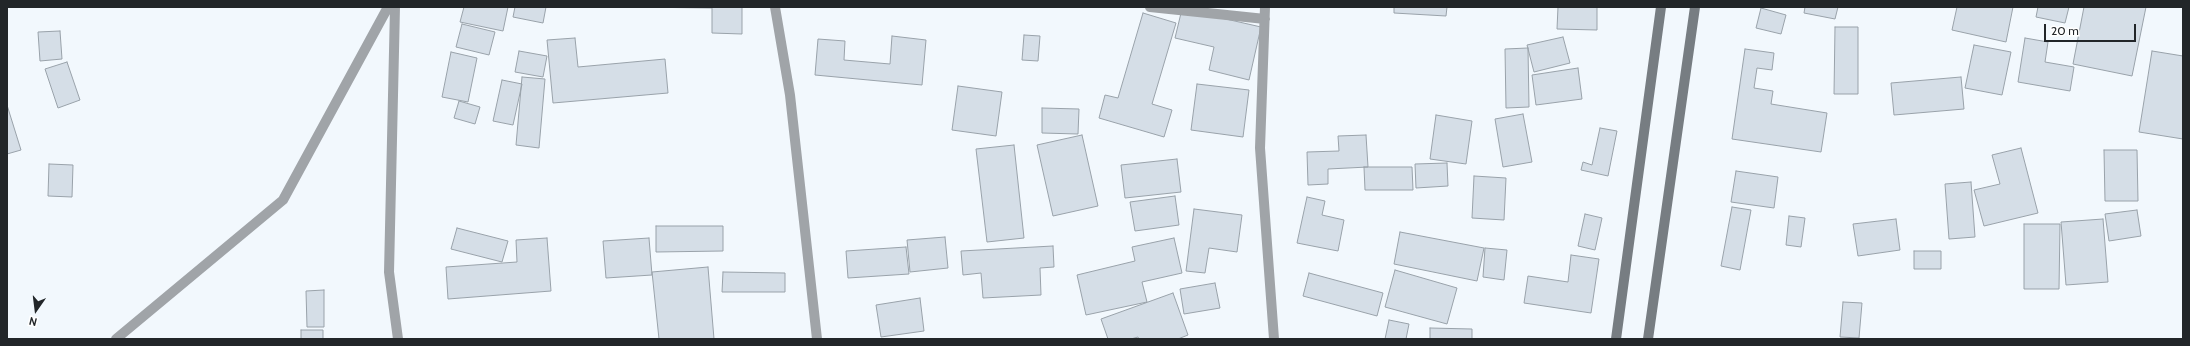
<!DOCTYPE html>
<style>
body{margin:0}
#map{position:relative;width:2190px;height:346px;overflow:hidden;background:#f2f8fd;font-family:Cabin,sans-serif}
canvas{display:block}
.frame{position:absolute;inset:0;border:8px solid #222629;pointer-events:none}
.north{position:absolute;left:16px;top:290px;width:40px;height:40px;-webkit-text-stroke:3px #fff;paint-order:stroke;rotate:194deg;font-size:11px;font-weight:700;line-height:16px;text-align:center;color:#222629}
.north::after{content:'';display:block;margin:auto;width:14px;height:18px;background:#222629;clip-path:polygon(50% 0,100% 100%,50% 72%,0 100%)}
.scale{position:absolute;left:2044px;top:24px;width:92px;height:18px;box-sizing:border-box;border:2px solid #222629;border-top:0;padding-left:5px;font-size:12px;line-height:14px;white-space:nowrap;color:#222629;-webkit-text-stroke:3px #fff;paint-order:stroke}
</style>
<div id="map">
<canvas width="2190" height="346"></canvas>
<div class="frame"></div>
<div class="north">N</div>
<div class="scale">20 m</div>
</div>
<script>
const g = document.querySelector('canvas').getContext('2d');
g.lineJoin = 'round';
function fillPath(path, color) { g.fillStyle = color; g.fill(path, 'evenodd'); }
const toPath = rows => new Path2D(rows.map(r => 'M' + r).join(''));
function stroke(path, color, width, dash) { g.strokeStyle = color; g.lineWidth = width; g.lineCap = dash ? 'butt' : 'round'; g.setLineDash(dash || []); g.stroke(path); }
const building = toPath([
 [464,7,508,7,503,31,460,22,464,7],
 [515,7,546,7,543,23,513,17,515,7],
 [632,7,742,7,742,34,712,33,712,8,632,7],
 [1394,7,1447,7,1446,16,1394,13,1394,7],
 [1558,7,1597,7,1597,30,1557,29,1558,7],
 [1805,7,1838,7,1835,19,1804,13,1805,7],
 [1957,7,2013,7,2006,42,1952,30,1957,7],
 [2038,7,2069,7,2065,23,2036,17,2038,7],
 [2084,7,2146,7,2132,76,2073,64,2084,7],
 [1761,8,1786,15,1781,34,1756,28,1761,8],
 [1182,9,1261,27,1249,80,1209,70,1214,47,1175,38,1182,9],
 [1143,13,1176,23,1152,104,1172,110,1164,137,1099,118,1105,95,1118,98,1143,13],
 [462,24,495,32,489,55,456,47,462,24],
 [1835,27,1858,27,1858,94,1834,94,1835,27],
 [60,31,62,59,40,61,38,32,60,31],
 [1024,35,1040,36,1038,61,1022,60,1024,35],
 [892,36,926,40,922,85,815,75,818,39,845,41,844,60,890,64,892,36],
 [1563,37,1570,63,1534,72,1527,45,1563,37],
 [575,38,578,67,665,59,668,93,553,103,547,40,575,38],
 [2025,38,2048,42,2045,62,2074,67,2070,91,2018,82,2025,38],
 [1974,45,2011,52,2002,95,1965,88,1974,45],
 [1528,48,1529,107,1506,108,1505,49,1528,48],
 [1745,49,1774,53,1772,70,1757,68,1754,88,1773,91,1771,104,1827,113,1821,152,1732,139,1745,49],
 [519,51,547,56,543,77,515,72,519,51],
 [2152,51,2183,56,2183,139,2139,132,2152,51],
 [451,52,477,58,468,102,442,97,451,52],
 [67,62,80,100,58,108,45,69,67,62],
 [1578,68,1582,99,1536,105,1532,75,1578,68],
 [522,77,545,79,539,148,516,145,522,77],
 [1961,77,1964,109,1894,115,1891,83,1961,77],
 [502,80,522,84,513,125,493,121,502,80],
 [1197,84,1249,90,1243,137,1191,130,1197,84],
 [958,86,1002,92,996,136,952,130,958,86],
 [459,101,480,107,475,124,454,118,459,101],
 [7,105,21,150,7,154,7,105],
 [1042,108,1079,109,1078,134,1042,133,1042,108],
 [1523,114,1532,162,1503,167,1495,119,1523,114],
 [1436,115,1472,121,1466,164,1430,159,1436,115],
 [1600,128,1617,131,1608,176,1581,170,1583,162,1592,165,1600,128],
 [1082,135,1098,206,1053,216,1037,145,1082,135],
 [1366,135,1368,167,1328,169,1328,184,1308,185,1307,152,1339,151,1338,136,1366,135],
 [1014,145,1024,238,987,242,976,149,1014,145],
 [2021,148,2038,213,1984,226,1974,190,2000,184,1992,155,2021,148],
 [2104,150,2137,150,2138,201,2105,201,2104,150],
 [1177,159,1181,192,1125,198,1121,165,1177,159],
 [1447,163,1448,186,1416,188,1415,164,1447,163],
 [49,164,73,165,72,197,48,196,49,164],
 [1364,167,1412,167,1413,190,1365,190,1364,167],
 [1736,171,1778,177,1774,208,1731,202,1736,171],
 [1474,176,1506,178,1504,220,1472,218,1474,176],
 [1971,182,1975,237,1949,239,1945,184,1971,182],
 [1175,196,1179,225,1135,231,1130,202,1175,196],
 [1307,197,1325,201,1322,215,1344,220,1338,251,1297,243,1307,197],
 [1732,207,1751,210,1740,270,1721,266,1732,207],
 [1194,209,1242,215,1237,252,1209,248,1205,273,1186,271,1194,209],
 [2137,210,2141,236,2109,241,2105,214,2137,210],
 [1585,214,1602,218,1595,250,1578,246,1585,214],
 [1789,216,1805,218,1801,247,1786,245,1789,216],
 [1896,219,1900,250,1858,256,1853,224,1896,219],
 [2103,219,2108,282,2066,285,2061,222,2103,219],
 [2024,224,2060,224,2059,289,2024,289,2024,224],
 [656,226,723,226,723,251,656,252,656,226],
 [457,228,508,241,502,262,451,249,457,228],
 [1400,232,1484,248,1477,281,1394,264,1400,232],
 [945,237,948,268,910,272,907,240,945,237],
 [547,238,551,291,448,299,446,267,517,262,516,240,547,238],
 [649,238,652,275,606,278,603,241,649,238],
 [1174,238,1182,273,1142,282,1147,302,1086,315,1077,275,1135,261,1132,247,1174,238],
 [1053,246,1054,267,1040,268,1041,295,983,298,981,273,963,275,961,251,1053,246],
 [906,247,909,274,848,278,846,251,906,247],
 [1485,248,1507,250,1504,280,1483,277,1485,248],
 [1914,251,1941,251,1941,269,1914,269,1914,251],
 [1571,255,1599,259,1591,313,1524,303,1528,276,1568,282,1571,255],
 [708,267,714,339,659,339,652,272,708,267],
 [1395,270,1457,288,1447,324,1385,307,1395,270],
 [723,272,785,273,785,292,722,292,723,272],
 [1309,273,1383,293,1377,316,1303,296,1309,273],
 [1215,283,1220,308,1184,314,1180,289,1215,283],
 [324,290,324,327,307,327,306,291,324,290],
 [1173,293,1188,335,1178,339,1139,339,1138,337,1131,339,1108,339,1101,319,1173,293],
 [920,298,924,331,881,337,876,305,920,298],
 [1843,302,1862,303,1859,338,1840,337,1843,302],
 [1389,320,1409,324,1406,339,1385,339,1389,320],
 [1430,328,1472,329,1472,339,1430,339,1430,328],
 [301,330,323,330,323,339,301,339,301,330]
]);
fillPath(building, '#d5dee7');
stroke(building, '#99a2aa', 1);
stroke(toPath([
 [395,7,389,272,398,339],
 [775,7,790,95,817,339],
 [1150,7,1265,19],
 [1265,7,1260,148,1274,339],
 [116,339,283,200,388,7]
]), '#a0a4a8', 10);
stroke(toPath([
 [1616,339,1661,7],
 [1648,339,1695,7]
]), '#777d82', 10);
</script>
